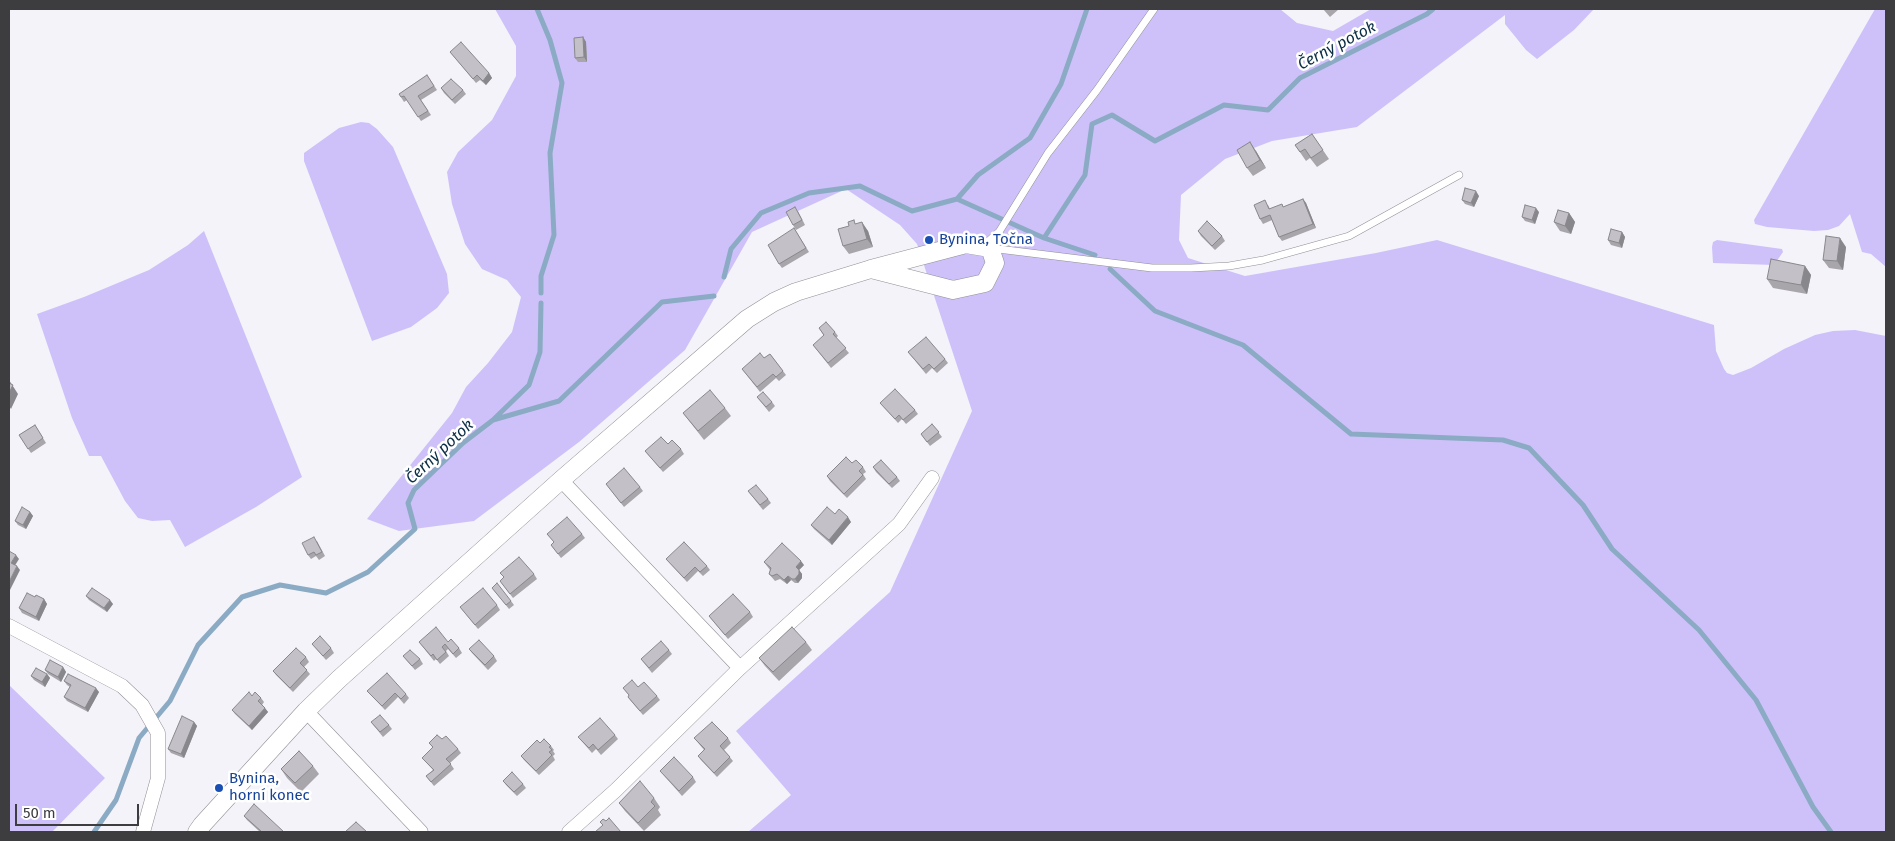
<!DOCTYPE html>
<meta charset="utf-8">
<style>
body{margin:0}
#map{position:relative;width:1895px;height:841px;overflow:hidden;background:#f4f3f9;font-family:"Fira Sans",sans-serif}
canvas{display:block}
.frame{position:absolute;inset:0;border:10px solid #3d3c3f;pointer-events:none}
.scale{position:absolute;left:15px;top:804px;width:124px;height:22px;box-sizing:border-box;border:2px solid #3d3c3f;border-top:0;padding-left:6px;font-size:15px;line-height:18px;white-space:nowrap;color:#3d3c3f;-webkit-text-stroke:4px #fff;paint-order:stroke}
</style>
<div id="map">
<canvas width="1895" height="841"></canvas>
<div class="frame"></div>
<div class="scale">50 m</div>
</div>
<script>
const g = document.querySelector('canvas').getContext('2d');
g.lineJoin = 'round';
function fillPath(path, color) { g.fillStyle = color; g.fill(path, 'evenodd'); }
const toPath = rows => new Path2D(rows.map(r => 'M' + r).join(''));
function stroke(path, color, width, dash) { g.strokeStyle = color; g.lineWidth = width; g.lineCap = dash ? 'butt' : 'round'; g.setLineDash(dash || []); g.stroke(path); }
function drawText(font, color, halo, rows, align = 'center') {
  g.font = font + ' "Fira Sans",sans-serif'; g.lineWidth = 5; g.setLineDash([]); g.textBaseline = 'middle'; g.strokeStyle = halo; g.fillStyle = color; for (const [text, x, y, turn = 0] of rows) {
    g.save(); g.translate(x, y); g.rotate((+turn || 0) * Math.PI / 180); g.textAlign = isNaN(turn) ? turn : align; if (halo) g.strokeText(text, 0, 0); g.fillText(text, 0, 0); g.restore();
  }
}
fillPath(toPath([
 [495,9,1280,9,1297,23,1333,31,1371,9,1594,9,1574,30,1537,59,1526,50,1509,29,1505,24,1505,15,1357,127,1272,141,1225,159,1181,195,1179,240,1188,258,1245,276,1376,253,1437,240,1714,325,1716,351,1724,369,1727,373,1733,375,1751,368,1784,349,1815,335,1833,331,1855,330,1886,336,1886,832,748,832,791,795,736,731,890,592,972,411,917,244,900,225,846,189,752,232,685,350,579,442,474,521,399,531,367,519,452,413,466,387,488,363,512,332,521,297,507,280,482,269,465,244,452,204,447,172,458,152,492,120,516,76,516,46],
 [1875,9,1886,9,1886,267,1871,254,1862,252,1850,214,1839,226,1828,230,1814,231,1767,227,1755,224,1754,220],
 [361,122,369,123,377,129,393,147,447,274,449,293,437,308,411,327,372,341,304,161,304,153,339,128],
 [204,231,302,477,256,507,185,547,170,520,152,521,138,518,125,501,101,456,89,456,72,418,37,314,84,297,149,270,188,245],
 [1717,240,1782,249,1783,252,1774,265,1713,263,1712,247,1713,242],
 [9,685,105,778,52,832,9,832]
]), '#cec1fa');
stroke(toPath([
 [537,9,550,40,562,83,550,153,554,235,541,276,541,293],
 [957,199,978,175,1030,138,1061,84,1087,9],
 [1044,238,1095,255],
 [1110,269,1155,311,1243,345,1351,434,1503,440,1529,448,1583,505,1612,549,1699,630,1756,700,1813,807,1831,832],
 [724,277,731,249,761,213,809,193,860,186,912,211,957,199,1044,238,1085,175,1092,124,1112,115,1155,141,1224,105,1268,110,1300,78,1427,14,1433,9],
 [494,419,529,385,540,352,541,303],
 [94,832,116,800,139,738,170,701,198,645,242,597,280,585,326,593,368,572,415,529,408,503,414,490,463,443,493,420,559,401,662,302,714,296]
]), '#8babc4', 5);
const service = toPath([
 [984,245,999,232,1048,153,1097,90,1154,9],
 [990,248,1152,268,1191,268,1229,266,1263,260,1349,236,1459,175]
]);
const minor = toPath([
 [561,480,740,668],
 [9,626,122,686,142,705,158,733,158,778,143,832],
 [306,711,421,832],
 [569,832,616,790,740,668,899,524,932,478]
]);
const tertiary = toPath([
 [197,832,202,825,306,711,339,679,561,480,747,319,774,302,796,292,871,269,966,244,990,248,995,263,985,283,953,290,871,269]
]);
stroke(service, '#919095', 8);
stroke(minor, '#919095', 15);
stroke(tertiary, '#919095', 19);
stroke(service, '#fff', 7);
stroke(minor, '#fff', 14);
stroke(tertiary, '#fff', 18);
fillPath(toPath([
 [1323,9,1339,9,1330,17],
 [583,37,586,42,587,62,578,62,575,58],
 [450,52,489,73,492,78,486,85,480,80,476,83],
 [427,75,437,90,421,100,431,115,421,121,407,100,404,102,399,94],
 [441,88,463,90,466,94,455,104,444,93],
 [1312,134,1329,159,1317,167,1310,158,1306,161,1295,145],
 [1256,151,1266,168,1253,176,1247,168],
 [1479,196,1474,207,1465,204,1462,200],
 [1303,199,1306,203,1316,228,1282,241,1279,237,1272,220,1263,224,1260,219,1268,205,1270,209,1284,207],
 [798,211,805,225,796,230,793,225],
 [1539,212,1535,224,1525,221,1522,217],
 [1569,213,1575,222,1571,234,1560,231,1554,222],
 [857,224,868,231,873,247,849,254,843,246],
 [794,228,809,252,782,268,779,264],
 [1198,231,1222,236,1225,241,1215,250,1201,236],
 [1622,232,1625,237,1622,248,1611,245,1608,240],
 [1846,247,1843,270,1829,268,1823,260],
 [1805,266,1811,275,1807,294,1773,288,1767,279],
 [819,328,835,332,838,336,836,338,849,353,831,368,813,345,824,336],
 [908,352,945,359,948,363,937,373,932,368,926,374],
 [770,354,786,375,779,381,776,378,760,392,742,369,764,358],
 [757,397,772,402,775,406,769,412],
 [880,403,915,410,918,414,906,424,902,419,898,423],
 [725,408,731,416,704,440,683,413],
 [932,424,942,437,930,446,921,434],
 [35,425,46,443,31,453,19,435],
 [668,444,681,449,684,454,663,472,645,451],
 [852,463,863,467,866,472,863,474,866,479,847,498,830,481,827,476],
 [873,467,897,477,900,481,892,488,876,472],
 [606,484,640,487,643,491,624,507],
 [748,491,768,499,771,503,763,510],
 [30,512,33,516,26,529,18,525,15,521],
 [835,514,851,522,832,545,814,529,811,525],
 [547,534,582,534,585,538,561,558,551,545,554,542],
 [317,541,325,556,319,560,316,556,311,559,308,555],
 [666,559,707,566,710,570,703,576,698,571,687,582],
 [764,562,804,565,799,570,802,574,802,578,798,583,795,583,791,580,787,584,780,579,775,581,769,574,770,570],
 [500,573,534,574,537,579,513,598,500,581,504,577],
 [492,588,511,601,514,605,509,609],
 [86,596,113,604,107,612,89,600],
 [35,597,44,599,47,604,39,621,22,613,19,608],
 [497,605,500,610,478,629,460,607],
 [750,612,753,617,728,639,709,616],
 [419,642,448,642,459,648,462,653,456,658,448,649,446,651,449,656,440,664,436,659,434,661],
 [806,642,812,650,779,681,765,666,759,658],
 [312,644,331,648,334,653,326,660],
 [469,649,494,656,497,661,488,670,472,653],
 [669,650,672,654,652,673,641,659],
 [403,656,420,659,423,664,415,670],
 [306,657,309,662,304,667,310,674,293,692,276,675,273,671],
 [63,667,66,672,61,682,48,674,45,670],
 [47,674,50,678,45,687,34,680,31,676],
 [64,681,99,692,88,712,67,701,64,697,70,687,67,685],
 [638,687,657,696,660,700,643,715,631,701,628,697,629,695,623,688],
 [367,691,406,694,409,698,404,704,398,697,385,710],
 [252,696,261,698,264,702,262,705,268,712,252,730,235,714,232,710],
 [194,722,197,726,184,758,171,753,168,749],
 [371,722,389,725,392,729,383,737],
 [615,735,618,739,601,755,596,749,592,753,578,737],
 [694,738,728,738,731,743,724,750,733,761,717,777,701,760,698,756,704,750],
 [442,739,458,749,461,753,450,763,454,769,434,786,426,776,433,770,422,758,433,748,429,743],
 [540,743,551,746,554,750,553,751,555,754,553,756,555,760,539,775,524,760,521,756],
 [313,766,319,774,301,792,287,778,281,769],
 [660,771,693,777,696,782,682,796],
 [503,781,523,784,526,788,517,796,506,785],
 [654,798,660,807,658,810,661,815,644,831,625,811,619,803],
 [244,816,284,832,260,832,247,820]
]), '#a8a6ab');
fillPath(toPath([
 [583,37,586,42,587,62,584,57],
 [489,73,492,78,486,85,483,81],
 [1250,142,1256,151,1266,168,1260,160],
 [1476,191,1479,196,1474,207,1471,203],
 [1303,199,1306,203,1316,228,1313,224],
 [1536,208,1539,212,1535,224,1532,220],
 [1569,213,1575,222,1571,234,1565,226],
 [862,222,868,231,873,247,867,239],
 [1622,232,1625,237,1622,248,1619,243],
 [1840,238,1846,247,1843,270,1837,261],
 [1805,266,1811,275,1807,294,1801,285],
 [9,380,18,394,11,409,9,406],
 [30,512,33,516,26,529,23,525],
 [848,517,851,522,832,545,829,540],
 [16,555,19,559,14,567,11,563],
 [801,561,804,565,799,570,802,574,802,578,798,583,795,579,796,567],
 [17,566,20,570,9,592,9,582],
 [788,576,791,580,787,584,784,580],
 [44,599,47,604,39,621,36,617],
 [110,600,113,604,107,612,104,608],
 [63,667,66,672,61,682,58,677],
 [47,674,50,678,45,687,42,682],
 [96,688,99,692,88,712,85,708],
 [265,708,268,712,252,730,249,726],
 [194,722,197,726,184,758,181,754]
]), '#88878b');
const building = toPath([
 [583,37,584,57,575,58,574,38,583,37],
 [461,42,489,73,483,81,477,75,473,79,450,52,461,42],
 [427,75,434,86,418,96,428,111,418,117,404,96,401,97,399,94,427,75],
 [451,79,463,90,452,100,441,88,451,79],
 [1312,134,1323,150,1311,158,1305,149,1300,152,1295,145,1312,134],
 [1250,142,1260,160,1247,168,1237,150,1250,142],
 [1465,188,1476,191,1471,203,1462,200,1465,188],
 [1303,199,1313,224,1279,237,1270,215,1260,219,1254,205,1265,200,1269,209,1282,204,1283,207,1303,199],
 [1525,205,1536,208,1532,220,1522,217,1525,205],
 [795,207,802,220,793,225,786,212,795,207],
 [1558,210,1569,213,1565,226,1554,222,1558,210],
 [854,220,855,224,862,222,867,239,843,246,838,229,849,226,848,222,854,220],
 [1207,221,1222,236,1212,246,1198,231,1207,221],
 [794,228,806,248,779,264,768,245,794,228],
 [1611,229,1622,232,1619,243,1608,240,1611,229],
 [1826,236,1840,238,1837,261,1823,260,1826,236],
 [1771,259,1805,266,1801,285,1767,279,1771,259],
 [826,322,835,332,833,334,846,348,828,363,813,345,824,335,819,328,826,322],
 [926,337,945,359,934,369,929,364,923,369,908,352,926,337],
 [760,353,764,358,770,354,783,371,776,377,773,374,757,387,742,369,760,353],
 [9,383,13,385,9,393,9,383],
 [895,389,915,410,903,420,899,415,895,419,880,403,895,389],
 [710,390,725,408,698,431,683,413,710,390],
 [763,392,772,402,766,407,757,397,763,392],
 [932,424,939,432,927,442,921,434,932,424],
 [35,425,43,438,28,449,19,435,35,425],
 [661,437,668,444,672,440,681,449,660,468,645,451,661,437],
 [846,457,852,463,856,460,863,467,859,471,863,475,844,494,827,476,846,457],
 [881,460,897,477,889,484,873,467,881,460],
 [624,468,640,487,621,503,606,484,624,468],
 [756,485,768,499,760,505,748,491,756,485],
 [22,507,30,512,23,525,15,521,22,507],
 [827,507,835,514,839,509,848,517,829,540,811,525,827,507],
 [567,517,582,534,558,554,551,545,554,542,547,534,567,517],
 [314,537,322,552,316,555,314,552,308,555,302,543,314,537],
 [684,542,707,566,700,572,695,567,684,578,666,559,684,542],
 [782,543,801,561,796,567,799,570,799,574,795,579,792,579,788,576,784,580,777,574,772,576,769,574,771,568,764,562,782,543],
 [9,551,16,555,11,563,17,566,9,582,9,551],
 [519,557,534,574,510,594,500,581,504,577,500,573,519,557],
 [497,583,511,601,506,605,492,588,497,583],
 [92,588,110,600,104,608,86,596,92,588],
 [483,588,497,605,475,625,460,607,483,588],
 [27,593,35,597,36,595,44,599,36,617,19,608,27,593],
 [733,594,750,612,725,635,709,616,733,594],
 [436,627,448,642,451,639,459,648,453,654,445,644,442,647,446,652,437,660,433,654,431,656,419,642,436,627],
 [792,627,806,642,773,672,759,658,792,627],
 [320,636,331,648,323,656,312,644,320,636],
 [479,640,494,656,485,665,469,649,479,640],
 [661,641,669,650,649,668,641,659,661,641],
 [296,648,306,657,300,663,307,670,290,688,273,671,296,648],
 [410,650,420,659,412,666,403,656,410,650],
 [50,660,63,667,58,677,45,670,50,660],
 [36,668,47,674,42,682,31,676,36,668],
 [387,673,406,694,401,699,395,693,382,706,367,691,387,673],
 [68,674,96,688,85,708,64,697,71,685,64,681,68,674],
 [632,680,638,687,644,682,657,696,640,711,628,697,629,695,623,688,632,680],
 [249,692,252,696,255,692,261,698,258,701,265,708,249,726,232,710,249,692],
 [380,715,389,725,380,732,371,722,380,715],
 [182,716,194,722,181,754,168,749,182,716],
 [600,718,615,735,598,750,593,744,589,748,578,737,600,718],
 [712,722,728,738,720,746,730,757,714,773,698,756,705,749,694,738,712,722],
 [437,735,442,739,446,736,458,749,446,759,451,764,431,782,426,776,434,770,422,758,433,747,429,743,437,735],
 [544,739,551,746,549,747,552,750,549,752,552,755,536,771,521,756,537,740,540,743,544,739],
 [299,751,313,766,295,783,281,769,299,751],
 [674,757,693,777,679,791,660,771,674,757],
 [512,772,523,784,514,792,503,781,512,772],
 [640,781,654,798,651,802,655,806,638,823,619,803,640,781],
 [254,804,284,832,262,832,244,816,254,804],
 [609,818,621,832,595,832,603,825,600,822,603,819,606,821,609,818],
 [356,822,367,832,345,832,356,822]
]);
fillPath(building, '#c3c1c7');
stroke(building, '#88878b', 1);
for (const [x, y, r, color] of [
 [929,240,5,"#1a4fb4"],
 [219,788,5,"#1a4fb4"]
]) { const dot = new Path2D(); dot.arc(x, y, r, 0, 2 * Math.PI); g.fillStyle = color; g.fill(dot); stroke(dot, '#fff', 2); }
drawText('15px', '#164399', '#fff', [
 ["Bynina, Točna",939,240],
 ["Bynina,",229,779],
 ["horní konec",229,796]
], 'left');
drawText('italic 16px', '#0a2d44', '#fff', [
 ["Černý potok",1337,46,-28],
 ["Černý potok",440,452,-43]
]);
</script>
